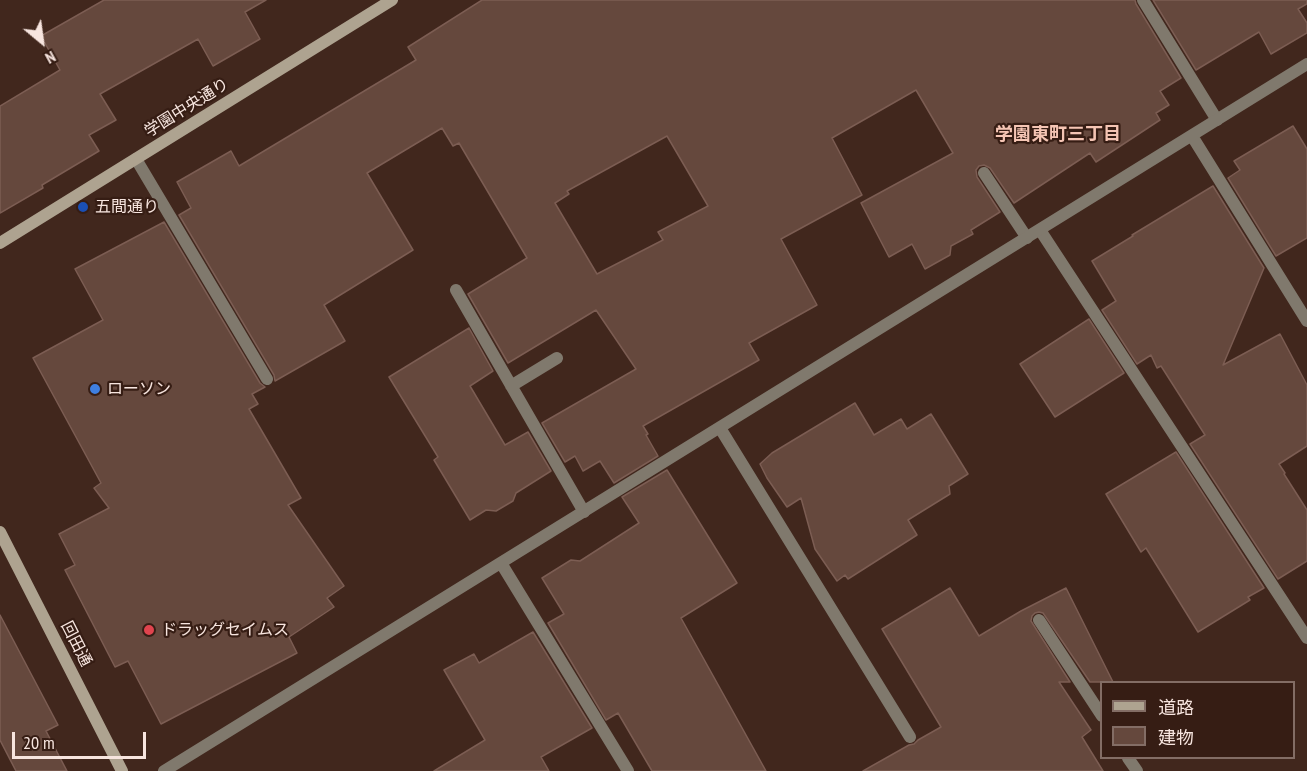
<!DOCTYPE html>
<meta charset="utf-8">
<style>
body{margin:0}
#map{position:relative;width:1307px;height:771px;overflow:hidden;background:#41271d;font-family:"PT Sans Narrow","Noto Sans JP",sans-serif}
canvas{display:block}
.legend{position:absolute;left:1100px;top:681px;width:195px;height:78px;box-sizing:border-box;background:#361d14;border:2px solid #836d65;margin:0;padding:8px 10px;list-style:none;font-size:18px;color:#f7e5df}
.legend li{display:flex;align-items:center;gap:12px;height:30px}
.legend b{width:30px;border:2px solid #836d65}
.north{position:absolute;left:12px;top:12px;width:60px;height:60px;-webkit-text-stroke:4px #361d14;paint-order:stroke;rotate:151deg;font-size:16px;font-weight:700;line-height:24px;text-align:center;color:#f7e5df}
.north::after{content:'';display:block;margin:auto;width:21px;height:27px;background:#f7e5df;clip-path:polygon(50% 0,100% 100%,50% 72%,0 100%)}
.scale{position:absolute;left:12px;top:732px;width:134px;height:27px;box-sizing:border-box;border:3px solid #f7e5df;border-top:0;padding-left:8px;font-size:18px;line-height:21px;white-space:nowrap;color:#f7e5df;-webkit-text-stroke:4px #361d14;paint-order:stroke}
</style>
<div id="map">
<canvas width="1307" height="771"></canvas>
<ul class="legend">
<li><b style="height:8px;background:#aea390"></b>道路</li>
<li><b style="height:16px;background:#65483d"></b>建物</li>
</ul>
<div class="north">N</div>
<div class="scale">20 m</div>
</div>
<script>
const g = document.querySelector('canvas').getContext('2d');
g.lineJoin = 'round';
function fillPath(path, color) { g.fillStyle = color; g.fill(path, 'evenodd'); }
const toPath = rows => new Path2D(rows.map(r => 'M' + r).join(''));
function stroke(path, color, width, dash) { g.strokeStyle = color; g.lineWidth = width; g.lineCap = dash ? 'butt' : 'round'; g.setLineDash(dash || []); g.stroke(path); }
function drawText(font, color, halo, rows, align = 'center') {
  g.font = font + ' "PT Sans Narrow","Noto Sans JP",sans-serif'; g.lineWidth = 4.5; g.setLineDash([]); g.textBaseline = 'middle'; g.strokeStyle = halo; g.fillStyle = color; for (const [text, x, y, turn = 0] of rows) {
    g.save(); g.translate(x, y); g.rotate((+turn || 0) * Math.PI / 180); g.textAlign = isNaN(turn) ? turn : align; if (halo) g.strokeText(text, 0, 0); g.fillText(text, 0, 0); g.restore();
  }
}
const building = toPath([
 [104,0,266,0,245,12,260,39,213,66,198,39,100,94,116,120,89,135,99,151,42,185,43,188,0,213,0,106,60,70,41,36,104,0],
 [482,0,1135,0,1136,4,1181,78,1160,91,1169,105,1156,113,1160,120,1096,162,1090,153,1014,203,990,168,984,165,979,166,976,170,977,177,1000,212,971,230,973,234,951,246,950,255,925,269,912,244,889,257,861,203,953,153,916,90,832,138,862,195,781,239,817,305,749,343,759,360,643,426,648,434,646,435,658,456,614,483,600,461,583,471,575,456,565,462,542,423,636,369,596,310,508,363,468,294,527,258,459,143,453,146,442,128,367,173,413,250,324,305,345,341,275,381,274,375,179,215,191,208,177,182,231,151,239,166,416,60,408,47,482,0],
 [667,136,708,206,658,232,663,240,597,274,555,203,569,194,567,191,667,136],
 [1153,0,1307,0,1307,4,1298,9,1307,23,1307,33,1271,54,1259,32,1196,70,1153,0],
 [1293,126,1307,149,1307,238,1276,256,1228,178,1240,170,1234,161,1293,126],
 [1213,186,1264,268,1223,365,1280,334,1307,385,1307,446,1279,464,1285,473,1284,474,1307,510,1307,561,1278,579,1190,444,1205,435,1161,366,1157,368,1151,355,1137,364,1102,310,1116,301,1092,261,1133,236,1132,235,1213,186],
 [164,222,260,383,265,387,252,394,258,404,249,409,301,498,288,505,344,586,327,598,334,607,289,637,297,653,161,724,128,661,115,667,65,570,75,565,59,534,109,508,94,488,101,483,33,358,103,320,75,269,164,222],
 [1089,319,1124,373,1055,417,1020,364,1089,319],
 [469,328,493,371,470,386,505,445,528,432,551,471,516,493,513,501,496,511,486,510,470,520,434,460,438,457,389,377,469,328],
 [855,403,874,435,901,419,907,429,931,414,968,474,949,486,950,494,908,520,917,535,848,579,845,575,837,581,815,549,801,498,787,507,767,478,760,464,772,453,855,403],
 [1176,452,1264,588,1248,597,1250,600,1198,632,1146,548,1141,552,1106,494,1176,452],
 [667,470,737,583,681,618,766,771,652,771,618,713,606,720,548,623,564,614,542,578,571,560,580,561,639,523,622,497,667,470],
 [950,588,979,636,1021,611,1066,588,1113,682,1090,682,1043,613,1039,612,1035,613,1032,616,1031,621,1070,682,1059,682,1091,730,1082,737,1103,771,863,771,909,745,914,744,918,740,941,727,882,629,950,588],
 [0,615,58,725,46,731,67,771,16,771,0,740,0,615],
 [533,632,592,728,541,757,549,771,434,771,485,740,444,670,474,654,479,663,533,632]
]);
fillPath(building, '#65483d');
stroke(building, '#7c5d53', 1.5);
stroke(toPath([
 [1143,0,1217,120],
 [136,159,267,379],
 [984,173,1027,238],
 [1040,230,1307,638],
 [456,290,584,512],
 [511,386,557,358],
 [720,428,910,737]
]), '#80796d', 12);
stroke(toPath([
 [1192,136,1307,321],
 [501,563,628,771],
 [1039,620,1102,716],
 [1128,758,1137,771],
 [164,771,1307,64]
]), '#80796d', 12);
stroke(toPath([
 [0,243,392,0],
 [0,532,122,771]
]), '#aea390', 12);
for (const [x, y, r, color] of [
 [83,207,6,"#1a4fb4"],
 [95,389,6,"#3f7fe0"],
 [149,630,6,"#e0444e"]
]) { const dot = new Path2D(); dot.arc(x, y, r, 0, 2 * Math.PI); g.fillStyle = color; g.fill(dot); stroke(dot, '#361d14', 2); }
drawText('16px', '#f7e5df', '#361d14', [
 ["学園中央通り",187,108,-32],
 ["回田通",76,644,63]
]);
drawText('16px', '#f7e5df', '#361d14', [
 ["五間通り",95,207],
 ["ローソン",107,389],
 ["ドラッグセイムス",161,630]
], 'left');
drawText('bold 18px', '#f5c5b4', '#361d14', [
 ["学園東町三丁目",1058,135]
]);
</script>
